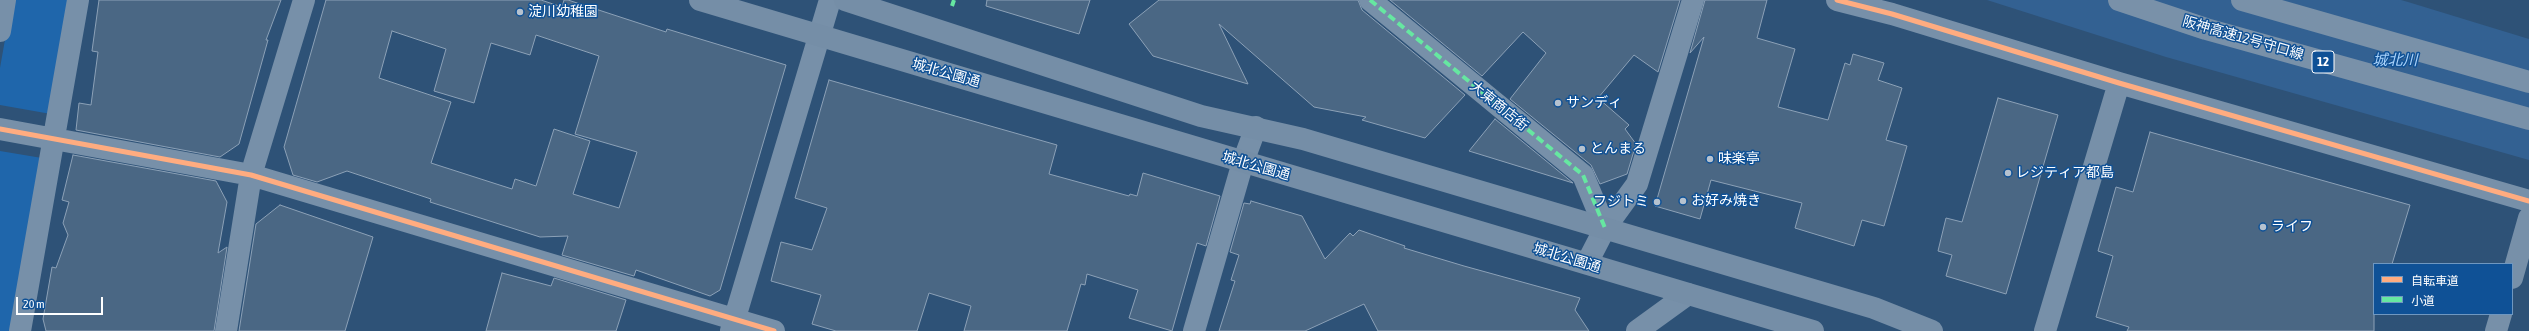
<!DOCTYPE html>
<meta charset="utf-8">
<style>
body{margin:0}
#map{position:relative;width:2529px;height:331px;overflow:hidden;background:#2e5277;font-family:"Asap Condensed","Noto Sans JP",sans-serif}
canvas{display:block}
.legend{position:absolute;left:2373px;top:263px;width:140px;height:52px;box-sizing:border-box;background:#0f5196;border:1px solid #6f97c0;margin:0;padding:5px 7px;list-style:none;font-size:12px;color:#fff}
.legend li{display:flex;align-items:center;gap:8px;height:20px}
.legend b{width:20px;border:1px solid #6f97c0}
.scale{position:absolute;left:16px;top:297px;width:87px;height:18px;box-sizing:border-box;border:2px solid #fff;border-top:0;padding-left:5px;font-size:12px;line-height:14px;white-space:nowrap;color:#fff;-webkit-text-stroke:3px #0f5196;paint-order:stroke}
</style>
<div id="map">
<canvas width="2529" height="331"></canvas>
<ul class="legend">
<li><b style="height:5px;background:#ffac80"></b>自転車道</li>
<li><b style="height:5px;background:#66e7a1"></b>小道</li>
</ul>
<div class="scale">20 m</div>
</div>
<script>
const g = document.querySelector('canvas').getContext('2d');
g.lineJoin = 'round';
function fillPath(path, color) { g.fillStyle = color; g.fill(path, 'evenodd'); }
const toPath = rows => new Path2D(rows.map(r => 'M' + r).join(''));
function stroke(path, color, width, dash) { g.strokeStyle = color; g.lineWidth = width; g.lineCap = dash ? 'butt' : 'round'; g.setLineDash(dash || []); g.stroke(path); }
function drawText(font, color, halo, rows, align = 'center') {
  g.font = font + ' "Asap Condensed","Noto Sans JP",sans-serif'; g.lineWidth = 3; g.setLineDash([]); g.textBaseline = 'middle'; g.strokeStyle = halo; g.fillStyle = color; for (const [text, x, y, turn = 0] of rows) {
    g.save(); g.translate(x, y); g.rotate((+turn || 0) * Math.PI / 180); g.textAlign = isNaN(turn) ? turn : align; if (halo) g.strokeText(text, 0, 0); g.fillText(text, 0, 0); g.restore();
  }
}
fillPath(toPath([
 [12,0,69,0,51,114,0,105,0,68],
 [0,151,42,158,12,331,0,331]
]), '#1f66ab');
fillPath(toPath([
 [1987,0,2401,0,2408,2,2529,39,2529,160,2166,57]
]), '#336192');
const building = toPath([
 [99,0,281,0,266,40,268,40,239,144,220,157,76,130,79,103,91,105,98,52,92,51,99,0],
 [326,0,541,0,562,7,564,0,568,0,666,32,667,29,786,65,720,290,710,296,636,270,634,276,562,255,568,236,540,237,430,202,431,199,347,171,317,182,293,175,284,147,326,0],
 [392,31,446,49,434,91,474,103,491,43,530,55,536,35,599,56,575,134,637,152,619,208,573,194,590,141,554,129,536,186,515,179,512,189,431,163,451,102,379,78,392,31],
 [987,0,1090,0,1079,34,986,6,987,0],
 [1159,0,1358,0,1362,10,1465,95,1425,138,1362,120,1366,117,1314,107,1219,24,1248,84,1153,56,1129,24,1159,0],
 [1390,0,1680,0,1658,72,1634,55,1598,98,1629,125,1625,129,1636,144,1627,174,1600,184,1591,165,1510,99,1546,53,1523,32,1482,76,1390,0],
 [1705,0,1767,0,1757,38,1795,49,1778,107,1828,120,1845,63,1850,65,1853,54,1884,63,1878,80,1902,88,1886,140,1907,146,1884,226,1862,220,1854,246,1795,228,1802,203,1711,180,1700,219,1655,206,1704,37,1690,53,1705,0],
 [829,80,1057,145,1049,174,1129,196,1130,194,1137,196,1143,173,1220,196,1206,246,1197,243,1172,331,1129,318,1138,290,1087,274,1085,285,1081,284,1067,331,964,331,971,306,929,293,917,331,836,331,812,324,821,295,771,281,781,242,812,250,827,208,795,198,829,80],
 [1998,98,2058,115,2006,294,1946,276,1952,255,1938,251,1946,218,1962,222,1998,98],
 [1495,119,1573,183,1469,151,1495,119],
 [2150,132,2410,205,2392,264,2374,264,2374,331,2127,331,2129,327,2096,317,2113,256,2098,251,2116,187,2133,192,2150,132],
 [73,155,216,181,227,202,218,253,227,247,214,331,46,331,43,319,52,267,56,268,68,235,63,223,69,202,62,200,73,155],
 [1251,201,1302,216,1325,259,1350,233,1353,236,1359,230,1405,246,1404,248,1464,266,1580,298,1575,310,1589,331,1378,331,1364,304,1305,331,1219,331,1235,281,1231,280,1239,255,1230,252,1244,203,1250,204,1251,201],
 [280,205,373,237,345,331,239,331,256,224,280,205],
 [502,273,551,286,554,278,626,300,616,331,486,331,502,273]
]);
fillPath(building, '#4a6784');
stroke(building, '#8ca1b7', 1);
stroke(toPath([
 [1370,0,1583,175,1605,228],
 [1837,0,1892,14,2119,83,2529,201],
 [0,31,5,0],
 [0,129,251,175,774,331],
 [1587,263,1605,228,1637,184,1693,0],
 [2512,278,2529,218],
 [20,331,78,0],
 [226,331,251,175,304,0],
 [731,331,830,0],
 [1194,331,1243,162,1256,127],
 [1637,331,1688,294],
 [2045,331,2119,83],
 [2496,331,2501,314]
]), '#7790a9', 22);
stroke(toPath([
 [700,0,1813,331],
 [845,0,1201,116,1303,139,1874,308,1932,331]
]), '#758ea7', 22);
stroke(toPath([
 [2119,0,2206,29,2529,119],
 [2242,0,2529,82]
]), '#7991a9', 22);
stroke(toPath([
 [1370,0,1583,175,1605,228],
 [952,6,954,0]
]), '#66e7a1', 4, [8, 4]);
stroke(toPath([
 [1837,0,1892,14,2119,83,2529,201],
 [0,129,251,175,774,331]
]), '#ffac80', 5);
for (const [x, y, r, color] of [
 [520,12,4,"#b6c2cf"],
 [1558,103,4,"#b6c2cf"],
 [1582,149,4,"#b6c2cf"],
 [1710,159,4,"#b6c2cf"],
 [2008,173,4,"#b6c2cf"],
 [1683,201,4,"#b6c2cf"],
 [1657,202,4,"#b6c2cf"],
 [2263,227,4,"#b6c2cf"]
]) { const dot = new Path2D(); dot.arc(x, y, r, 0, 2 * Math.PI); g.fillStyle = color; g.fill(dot); stroke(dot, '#0f5196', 1.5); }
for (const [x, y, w] of [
 [2323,62,22]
]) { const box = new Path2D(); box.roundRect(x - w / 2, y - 11, w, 22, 3); g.fillStyle = '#0f5196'; g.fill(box); stroke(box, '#fff', 1); }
drawText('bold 13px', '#fff', null, [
 ["12",2323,62]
]);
drawText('14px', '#fff', '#0f5196', [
 ["淀川幼稚園",528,12],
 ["サンディ",1566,103],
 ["とんまる",1590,149],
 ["味楽亭",1718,159],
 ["レジティア都島",2016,173],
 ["お好み焼き",1691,201],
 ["フジトミ",1649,202,"right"],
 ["ライフ",2271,227]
], 'left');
drawText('14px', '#fff', '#0f5196', [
 ["阪神高速12号守口線",2243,38,16],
 ["城北公園通",946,73,16],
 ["大東商店街",1499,106,39],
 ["城北公園通",1256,166,16],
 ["城北公園通",1567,258,17]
]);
drawText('italic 15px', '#aad3fb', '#0f5196', [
 ["城北川",2395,60]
]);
</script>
